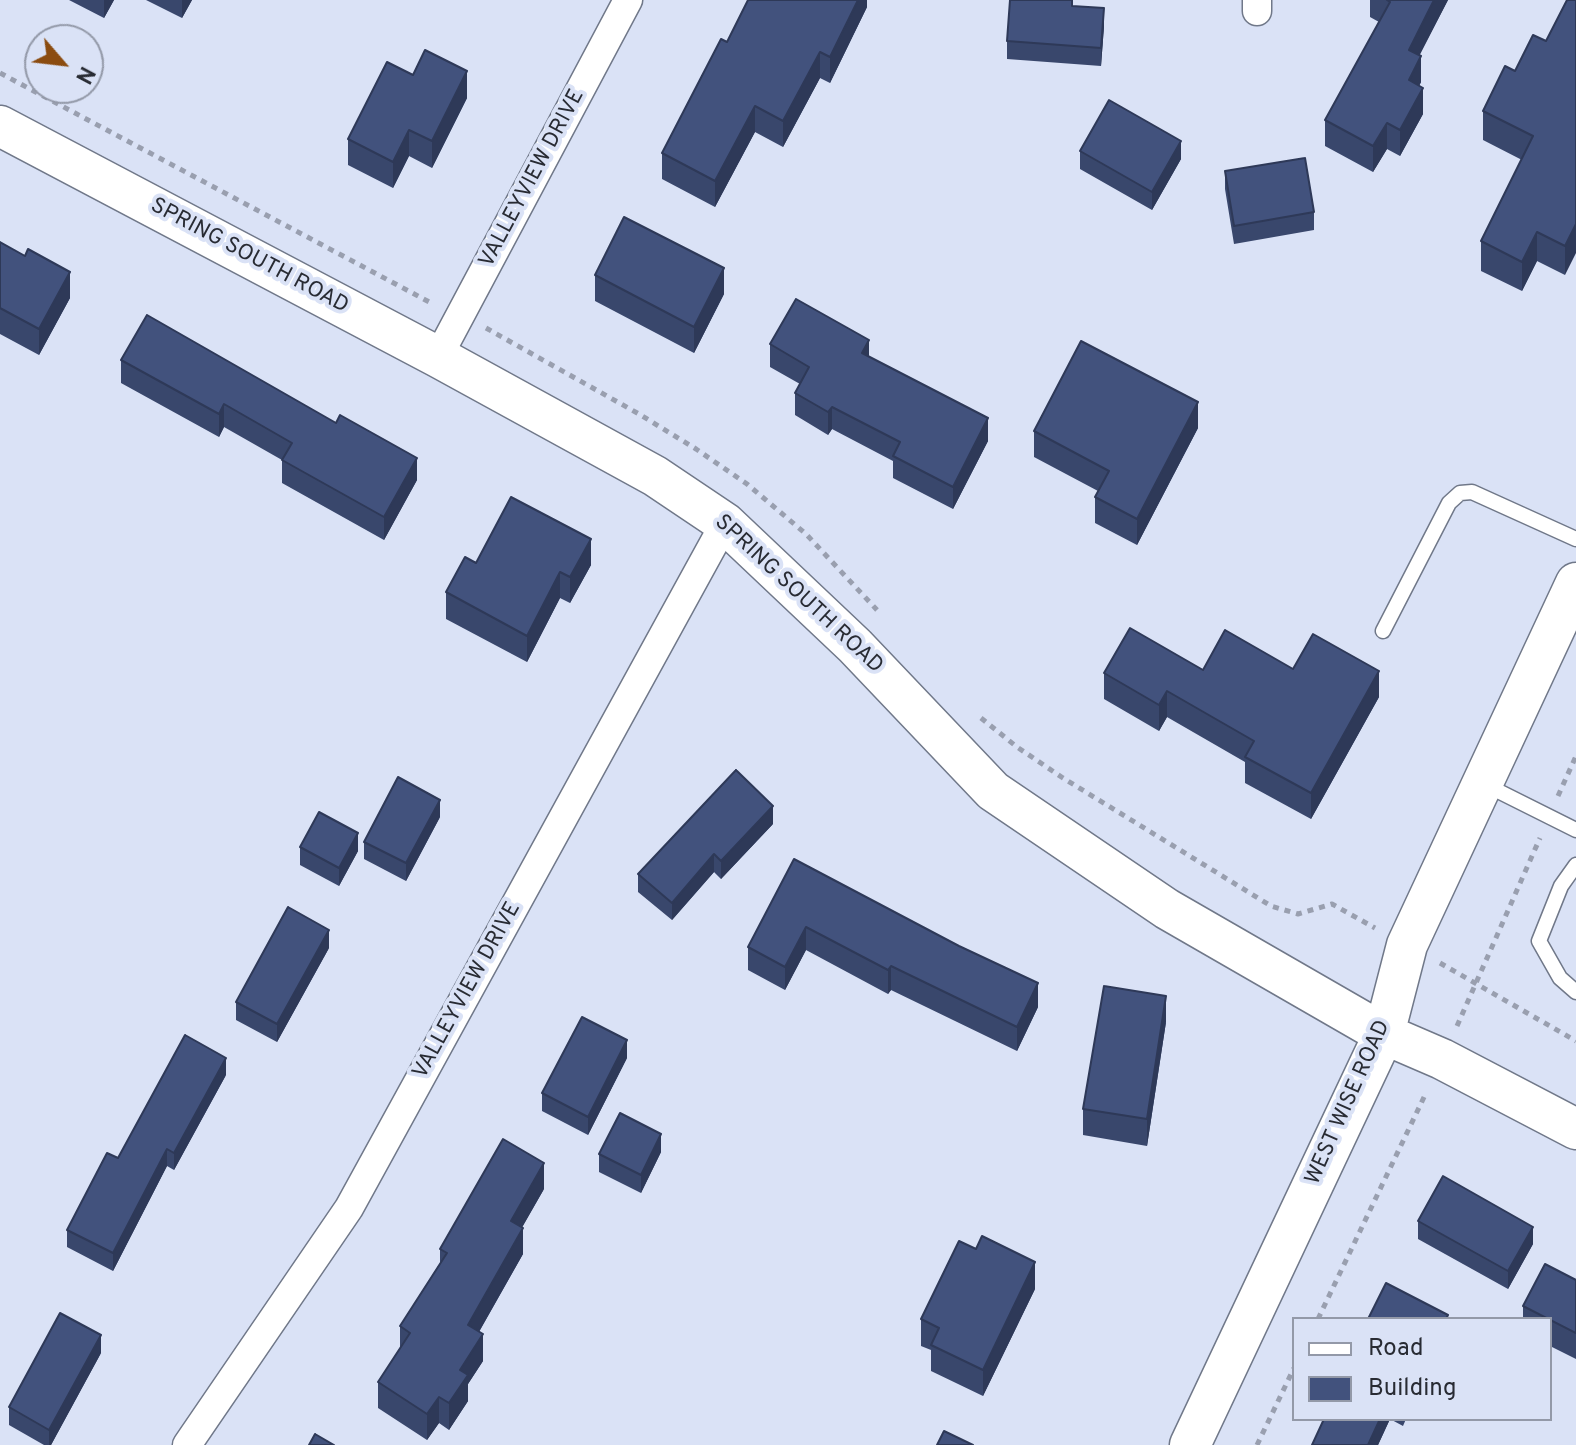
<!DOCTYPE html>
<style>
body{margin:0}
#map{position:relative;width:1576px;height:1445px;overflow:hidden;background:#dae2f6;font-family:Overpass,sans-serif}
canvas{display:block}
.legend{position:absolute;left:1292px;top:1317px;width:260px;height:104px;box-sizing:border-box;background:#dae2f6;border:2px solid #9399a8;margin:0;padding:10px 14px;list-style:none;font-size:24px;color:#282b33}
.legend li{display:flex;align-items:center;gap:16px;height:40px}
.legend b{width:40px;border:2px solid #9399a8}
.north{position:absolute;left:24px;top:24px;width:80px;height:80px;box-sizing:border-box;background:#dae2f6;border:2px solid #9399a8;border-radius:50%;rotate:118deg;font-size:22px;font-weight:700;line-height:32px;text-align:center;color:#282b33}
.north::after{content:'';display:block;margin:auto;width:28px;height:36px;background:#8b4c10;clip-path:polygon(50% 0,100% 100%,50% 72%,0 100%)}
</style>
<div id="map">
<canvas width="1576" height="1445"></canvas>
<ul class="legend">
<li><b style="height:10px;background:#fff"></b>Road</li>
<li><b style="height:22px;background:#42527d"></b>Building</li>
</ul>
<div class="north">N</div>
</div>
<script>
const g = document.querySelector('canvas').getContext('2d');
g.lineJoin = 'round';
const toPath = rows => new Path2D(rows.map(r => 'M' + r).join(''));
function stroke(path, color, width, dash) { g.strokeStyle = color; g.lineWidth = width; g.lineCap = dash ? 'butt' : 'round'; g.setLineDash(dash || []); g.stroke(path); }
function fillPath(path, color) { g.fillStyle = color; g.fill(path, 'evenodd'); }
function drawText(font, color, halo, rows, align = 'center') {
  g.font = font + ' Overpass,sans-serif'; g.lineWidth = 8; g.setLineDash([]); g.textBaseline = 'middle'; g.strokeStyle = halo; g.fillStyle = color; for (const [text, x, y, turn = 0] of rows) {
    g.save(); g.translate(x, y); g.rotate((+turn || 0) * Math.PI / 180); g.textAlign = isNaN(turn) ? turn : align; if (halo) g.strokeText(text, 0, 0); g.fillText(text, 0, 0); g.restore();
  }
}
const lane = toPath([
 [1383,631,1449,503,1460,493,1472,492,1576,539],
 [1486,785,1576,830],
 [1576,865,1561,886,1539,941,1560,978,1576,992]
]);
const street = toPath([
 [1257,11,1257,0],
 [438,357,628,0],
 [187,1445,349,1208,725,523]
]);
const secondary = toPath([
 [0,126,438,357,655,476,725,523,855,646,993,791,1167,909,1384,1034,1442,1059,1576,1129],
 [1190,1445,1384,1034,1407,945,1576,583]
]);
stroke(lane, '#707889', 17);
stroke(street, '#707889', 31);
stroke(secondary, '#707889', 43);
stroke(toPath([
 [0,73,433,304],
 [486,328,639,414,696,449,747,484,806,534,877,610],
 [981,718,1017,747,1063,778,1271,906,1298,914,1332,904,1375,928],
 [1558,796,1576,756],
 [1440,963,1576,1041],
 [1457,1026,1540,838],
 [1318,1319,1426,1093],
 [1257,1445,1294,1368]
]), '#999faf', 5, [6, 6]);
stroke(lane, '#fff', 14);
stroke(street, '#fff', 28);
stroke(secondary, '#fff', 40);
fillPath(toPath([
 [69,0,114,0,104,18],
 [146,0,192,0,182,18],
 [867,0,867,7,830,83,820,78,783,147,755,132,715,207,662,179,662,153,727,42],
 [1010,0,1073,0,1073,6,1104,26,1101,66,1007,59,1007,41],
 [1370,0,1448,0,1419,55,1421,82,1419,86,1423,114,1400,156,1387,149,1373,172,1325,146,1325,120,1379,22,1370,17],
 [1567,0,1565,275,1537,261,1522,291,1481,271,1481,241,1522,160,1483,140,1483,111,1515,71,1546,41],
 [413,75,467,98,432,168,409,156,393,188,348,165,348,139],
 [1080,151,1181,159,1152,210,1080,169],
 [1225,171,1314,212,1314,230,1234,244,1225,189],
 [0,242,70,298,39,355,0,334],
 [595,275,724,294,694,353,595,301],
 [770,344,869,357,988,441,953,509,893,478,893,461,832,429,828,435,795,415,795,393,800,384,770,367],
 [121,360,417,480,384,540,282,483,282,460,224,427,219,437,121,383],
 [1198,428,1137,545,1095,523,1095,497,1098,491,1034,457,1034,431],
 [476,563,591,565,570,603,560,598,527,662,446,619,446,592],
 [1293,669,1379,697,1311,819,1245,783,1245,762,1167,717,1159,731,1104,699,1104,673],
 [440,817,406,881,364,859,364,842],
 [773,824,721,879,714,872,672,920,638,892,638,874],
 [300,847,358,851,339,886,300,865],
 [794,859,1038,1007,1017,1051,891,990,888,994,806,950,785,990,748,970,748,947],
 [329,948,277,1042,236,1020,236,1002],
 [1166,1022,1147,1146,1083,1135,1083,1109],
 [627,1058,588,1135,542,1111,542,1093],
 [226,1075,174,1170,167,1166,113,1271,67,1247,67,1230,118,1158],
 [661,1152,641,1193,599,1172,599,1154],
 [544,1189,522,1227,523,1254,479,1332,483,1361,468,1384,468,1401,449,1430,439,1423,427,1440,378,1408,378,1382,400,1348,400,1326,440,1263,440,1249],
 [1418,1221,1533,1244,1508,1289,1418,1239],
 [1576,1280,1576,1359,1550,1346,1550,1319,1523,1319,1523,1306],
 [1035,1289,983,1396,931,1371,931,1350,921,1346,921,1319],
 [101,1353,51,1445,44,1445,9,1425,9,1407],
 [1324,1419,1406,1419,1403,1426,1390,1419,1378,1445,1312,1445]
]), '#39476c');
fillPath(toPath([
 [104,0,114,0,104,18],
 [182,0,192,0,182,18],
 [858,0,867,0,867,7,830,83,830,57],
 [1434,0,1448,0,1409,76,1409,50],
 [1104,8,1104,26,1101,66,1101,48],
 [820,52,820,78,783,147,783,121],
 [1421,56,1421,82,1409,106,1409,80],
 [467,71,467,98,432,168,432,141],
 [1423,88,1423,114,1400,156,1400,130],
 [755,106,755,132,715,207,715,181],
 [1387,123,1387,149,1373,172,1373,146],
 [409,130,409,156,393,188,393,162],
 [1181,141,1181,159,1152,210,1152,192],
 [1576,224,1576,253,1565,275,1565,246],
 [1537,232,1537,261,1522,291,1522,262],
 [724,268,724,294,694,353,694,327],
 [70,272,70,298,39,355,39,329],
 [869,340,869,363,862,353],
 [1198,402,1198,428,1137,545,1137,519],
 [224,404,224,427,219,437,219,414],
 [832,407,832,429,828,435,828,412],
 [988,418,988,441,953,509,953,487],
 [417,458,417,480,384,540,384,517],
 [591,539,591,565,570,603,570,577],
 [560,572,560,598,527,662,527,636],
 [1379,671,1379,697,1311,819,1311,793],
 [1167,691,1167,717,1159,731,1159,705],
 [440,800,440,817,406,881,406,863],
 [773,806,773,824,721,879,721,861],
 [358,833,358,851,339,886,339,868],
 [714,854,714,872,672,920,672,903],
 [806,927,806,950,785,990,785,967],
 [329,930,329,948,277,1042,277,1024],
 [891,966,891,990,888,994,888,970],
 [1038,983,1038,1007,1017,1051,1017,1027],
 [1166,996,1166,1022,1147,1146,1147,1119],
 [627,1040,627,1058,588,1135,588,1117],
 [226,1058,226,1075,174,1170,174,1153],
 [661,1134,661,1152,641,1193,641,1175],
 [167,1149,167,1166,113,1271,113,1253],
 [544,1163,544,1189,511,1247,511,1221],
 [1533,1227,1533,1244,1508,1289,1508,1271],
 [523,1228,523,1254,468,1351,468,1325],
 [1035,1262,1035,1289,983,1396,983,1370],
 [483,1334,483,1361,468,1384,468,1401,449,1430,449,1403,460,1370],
 [101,1335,101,1353,51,1445,49,1445,49,1430],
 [439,1397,439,1423,427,1440,427,1414],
 [1380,1419,1390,1419,1378,1445,1368,1445]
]), '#2e3958');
const building = toPath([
 [748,0,858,0,830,57,820,52,783,121,755,106,715,181,662,153,721,39,727,42,748,0],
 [1010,0,1072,0,1072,6,1104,8,1101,48,1007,41,1010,0],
 [1387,0,1434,0,1409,50,1421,56,1409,80,1423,88,1400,130,1387,123,1373,146,1325,120,1390,2,1387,0],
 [1567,0,1576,0,1576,224,1565,246,1537,232,1522,262,1481,241,1533,136,1483,111,1505,66,1515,71,1533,35,1546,41,1567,0],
 [425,50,467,71,432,141,409,130,393,162,348,139,387,62,413,75,425,50],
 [1109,100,1181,141,1152,192,1080,151,1109,100],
 [1305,158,1314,212,1234,226,1225,171,1305,158],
 [624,217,724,268,694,327,595,275,624,217],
 [0,242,25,256,28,249,70,272,39,329,0,308,0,242],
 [796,299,869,340,862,353,988,418,953,487,893,456,900,442,832,407,828,412,795,393,809,367,770,344,796,299],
 [147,315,336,423,340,415,417,458,384,517,282,460,292,443,224,404,219,414,121,360,147,315],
 [1081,341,1198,402,1137,519,1095,497,1109,471,1034,431,1081,341],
 [511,497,591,539,570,577,560,572,527,636,446,592,465,557,476,563,511,497],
 [1130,628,1203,670,1225,630,1293,669,1313,634,1379,671,1311,793,1245,757,1254,741,1167,691,1159,705,1104,673,1130,628],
 [736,770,773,806,721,861,714,854,672,903,638,874,736,770],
 [398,777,440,800,406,863,364,842,398,777],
 [319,812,358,833,339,868,300,847,319,812],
 [794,859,959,946,1038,983,1017,1027,891,966,888,970,806,927,785,967,748,947,794,859],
 [288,907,329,930,277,1024,236,1002,288,907],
 [1104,986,1166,996,1147,1119,1083,1109,1104,986],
 [582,1017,627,1040,588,1117,542,1093,582,1017],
 [185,1035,226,1058,174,1153,167,1149,113,1253,67,1230,107,1153,118,1158,185,1035],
 [620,1113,661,1134,641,1175,599,1154,620,1113],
 [503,1139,544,1163,511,1221,523,1228,468,1325,483,1334,460,1370,468,1375,449,1403,439,1397,427,1414,378,1382,410,1333,400,1326,447,1253,440,1249,503,1139],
 [1443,1176,1533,1227,1508,1271,1418,1221,1443,1176],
 [982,1236,1035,1262,983,1370,931,1345,939,1328,921,1319,959,1241,976,1249,982,1236],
 [1545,1264,1576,1280,1576,1333,1523,1306,1545,1264],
 [1386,1283,1448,1315,1446,1319,1368,1319,1386,1283],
 [60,1313,101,1335,49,1430,9,1407,60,1313],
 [1324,1419,1380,1419,1368,1445,1312,1445,1324,1419],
 [944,1431,973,1445,937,1445,944,1431],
 [315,1434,334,1445,309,1445,315,1434]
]);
fillPath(building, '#42527d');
stroke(building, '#2e3958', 2);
drawText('22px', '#282b33', '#dae2f6', [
 ["VALLEYVIEW DRIVE",533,179,-62],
 ["SPRING SOUTH ROAD",249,257,28],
 ["SPRING SOUTH ROAD",798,595,43],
 ["VALLEYVIEW DRIVE",468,991,-61],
 ["WEST WISE ROAD",1349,1103,-66]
]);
</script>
